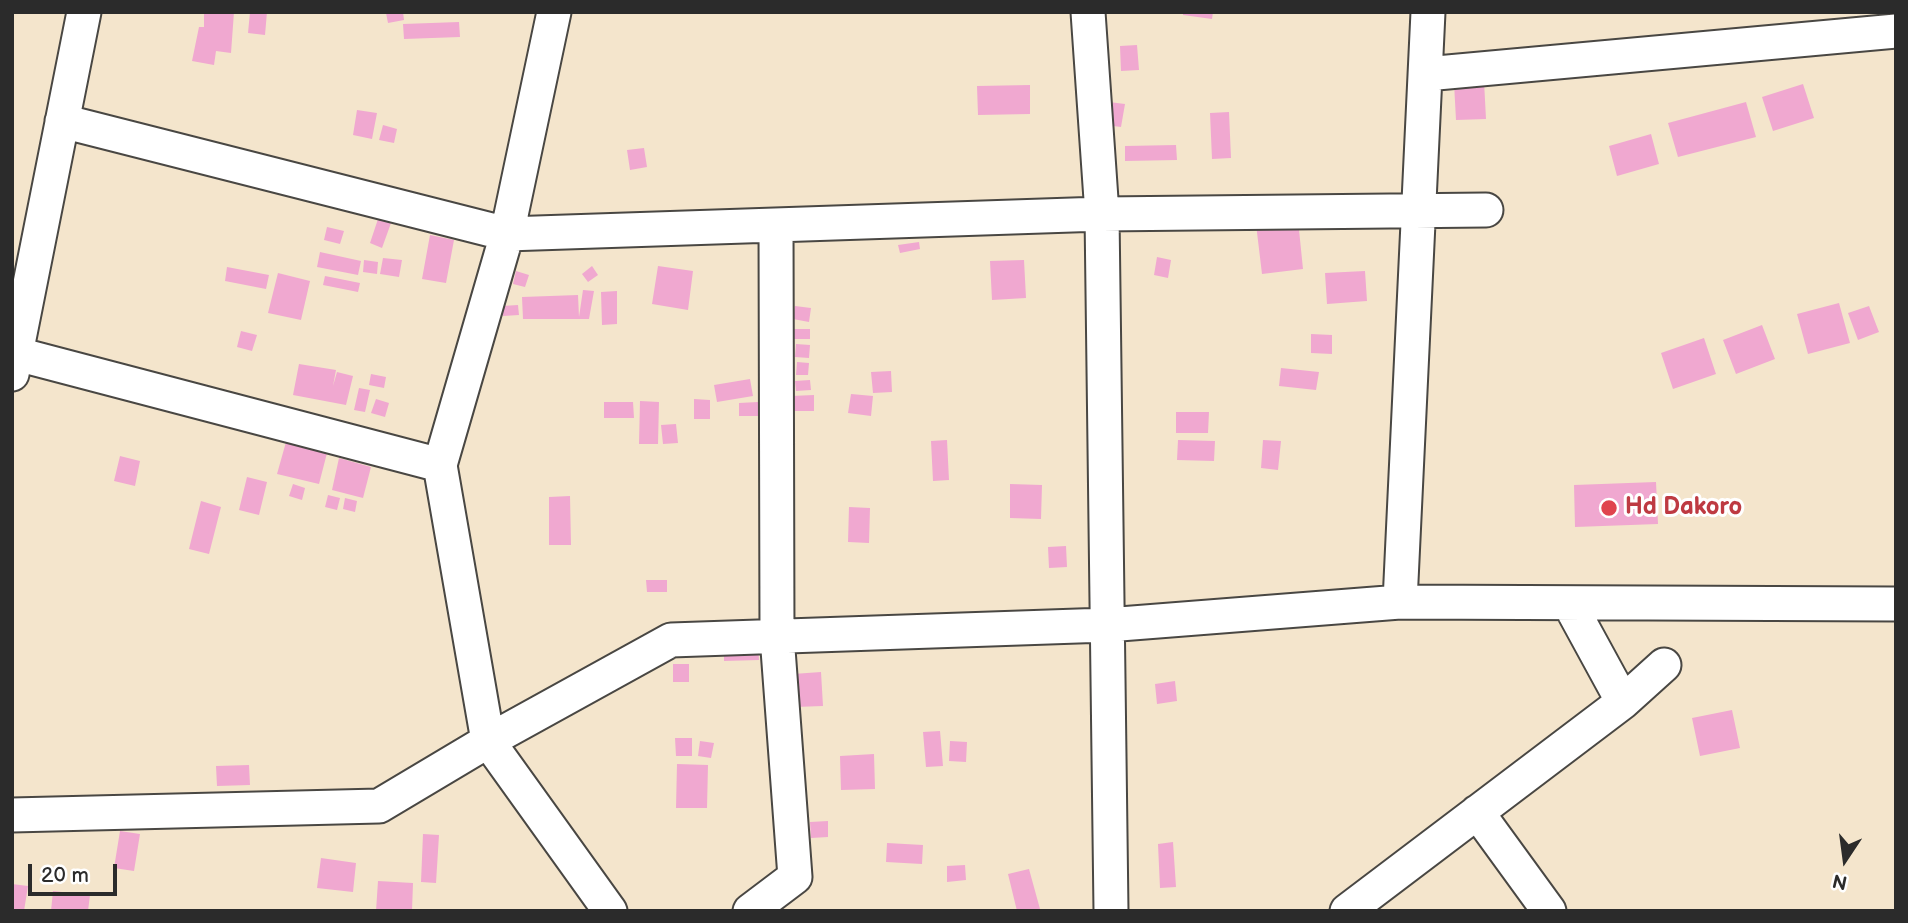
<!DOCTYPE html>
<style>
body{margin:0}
#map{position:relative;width:1908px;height:923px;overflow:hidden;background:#f4e5cc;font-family:"Balsamiq Sans",sans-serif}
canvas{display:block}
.frame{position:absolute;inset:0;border:14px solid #2b2b2b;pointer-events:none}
.north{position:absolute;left:1810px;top:825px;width:70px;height:70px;-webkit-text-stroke:5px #fff;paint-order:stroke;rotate:193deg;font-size:19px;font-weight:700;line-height:28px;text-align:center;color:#2b2b2b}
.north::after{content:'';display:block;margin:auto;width:24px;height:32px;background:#2b2b2b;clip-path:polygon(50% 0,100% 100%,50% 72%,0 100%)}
.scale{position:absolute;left:28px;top:864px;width:89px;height:32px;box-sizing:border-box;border:4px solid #2b2b2b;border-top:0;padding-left:9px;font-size:21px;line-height:24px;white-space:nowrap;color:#2b2b2b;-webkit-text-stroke:5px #fff;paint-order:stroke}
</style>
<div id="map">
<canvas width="1908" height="923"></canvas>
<div class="frame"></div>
<div class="north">N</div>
<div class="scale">20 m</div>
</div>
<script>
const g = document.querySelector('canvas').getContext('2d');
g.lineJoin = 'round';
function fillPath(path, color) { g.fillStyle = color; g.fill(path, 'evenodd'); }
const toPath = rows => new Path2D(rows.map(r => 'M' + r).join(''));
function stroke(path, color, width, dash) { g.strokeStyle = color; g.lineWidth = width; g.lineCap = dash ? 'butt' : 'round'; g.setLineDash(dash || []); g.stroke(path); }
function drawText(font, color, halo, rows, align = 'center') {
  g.font = font + ' "Balsamiq Sans",sans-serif'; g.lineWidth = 6; g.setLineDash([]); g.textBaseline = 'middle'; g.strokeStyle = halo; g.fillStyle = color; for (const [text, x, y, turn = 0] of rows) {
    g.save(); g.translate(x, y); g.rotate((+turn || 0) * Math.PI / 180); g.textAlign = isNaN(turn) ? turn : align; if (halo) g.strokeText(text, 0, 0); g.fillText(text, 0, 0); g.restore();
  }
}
fillPath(toPath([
 [204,12,234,12,231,53,216,51,214,65,192,61,199,27,204,27],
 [250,12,267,12,265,35,248,33],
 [403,12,404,20,388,23,386,13],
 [1183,12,1213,12,1212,19,1183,15],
 [459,22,460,37,404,39,403,24],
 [1137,45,1139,70,1121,71,1120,46],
 [1484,81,1486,119,1456,120,1454,83],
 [1803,84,1814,118,1773,131,1762,97],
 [1030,85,1030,114,978,115,977,86],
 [1109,102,1125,104,1121,127,1105,125],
 [1746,102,1756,137,1678,157,1668,123],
 [357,110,377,113,372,139,353,135],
 [1229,112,1231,158,1212,159,1210,113],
 [383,125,397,129,394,143,379,140],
 [1651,134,1659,164,1617,176,1609,146],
 [1176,145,1177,160,1125,161,1125,146],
 [644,148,647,167,630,170,627,150],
 [378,219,391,223,382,248,370,243],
 [1298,220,1303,269,1262,274,1256,224],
 [327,227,344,231,340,244,324,240],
 [430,235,454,240,446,283,422,279],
 [919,242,920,249,900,253,898,245],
 [320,252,361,261,358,275,317,267],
 [1157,257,1171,260,1168,278,1154,275],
 [383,258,402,260,399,277,380,274],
 [364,260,378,262,377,274,363,272],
 [1024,260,1026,298,992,300,990,261],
 [592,266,598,275,588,282,582,274],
 [658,266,693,271,688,310,652,304],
 [227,267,269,275,266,289,225,281],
 [516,271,529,275,525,287,513,284],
 [1365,271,1367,301,1327,304,1325,273],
 [278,273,310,281,301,320,268,313],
 [325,276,360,283,358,292,323,285],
 [583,290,594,291,589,319,523,319,522,297,578,295,579,317],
 [617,291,617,324,602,325,601,292],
 [1839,303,1850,343,1808,354,1797,314],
 [518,305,519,315,503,316,502,306],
 [795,306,811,308,809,322,793,319],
 [1869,306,1879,332,1858,340,1848,313],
 [1762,325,1775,359,1736,374,1723,340],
 [793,329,810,329,810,339,793,339],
 [241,331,257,335,252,351,237,347],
 [1311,334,1332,335,1332,354,1311,353],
 [1704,338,1716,374,1673,389,1661,353],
 [796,344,810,345,809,358,795,357],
 [797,362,809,363,808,375,796,375],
 [299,364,336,370,333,386,337,372,353,376,346,405,293,395],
 [1281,368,1319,372,1316,390,1279,386],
 [891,371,892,392,873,393,871,372],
 [371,374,386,377,384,388,369,385],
 [750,379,753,396,717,402,714,385],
 [810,380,811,390,796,391,795,381],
 [359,388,370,390,365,412,354,410],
 [851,394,873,396,871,416,848,413],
 [814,395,814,411,791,411,791,396],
 [376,399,389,403,385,417,371,413],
 [694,399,710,400,710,419,694,419],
 [640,401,659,402,658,444,639,444],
 [604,402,633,402,634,418,604,418],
 [758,402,758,416,739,416,739,403],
 [1176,412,1209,412,1208,433,1176,433],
 [676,424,678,443,663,444,661,425],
 [947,440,949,480,933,481,931,441],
 [1178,440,1215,441,1214,461,1177,460],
 [1263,440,1281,441,1278,470,1261,468],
 [286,442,327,453,319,484,277,474],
 [120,456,140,461,135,486,114,481],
 [339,458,371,467,363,498,332,490],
 [247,477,267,482,259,515,239,510],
 [1656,482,1658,524,1575,527,1574,485],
 [293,484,305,488,302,500,289,496],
 [1010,484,1042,485,1041,519,1010,518],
 [328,495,340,498,337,510,325,507],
 [570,496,571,545,549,545,549,497],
 [345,498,357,501,355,512,343,509],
 [201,501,221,507,209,554,189,549],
 [849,507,870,508,869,543,848,542],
 [1066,546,1067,567,1049,568,1048,547],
 [646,580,667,580,667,592,647,592],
 [758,645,759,660,724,661,724,646],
 [673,664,689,664,689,682,673,682],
 [821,672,823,706,795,707,793,674],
 [1175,681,1177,701,1157,704,1155,684],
 [1732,710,1740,748,1700,756,1692,718],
 [940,731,943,766,926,767,923,732],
 [675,738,692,738,692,756,676,756],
 [700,741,714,743,711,758,698,756],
 [950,741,967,742,966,762,949,761],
 [874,754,875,789,841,790,840,756],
 [677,764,708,765,707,808,676,808],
 [249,765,250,785,217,786,216,766],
 [828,821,828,837,811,838,810,822],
 [120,831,140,834,134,871,114,868],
 [423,834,439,835,436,883,421,882],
 [1173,842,1176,887,1160,888,1158,844],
 [887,843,923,845,922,864,886,862],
 [321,858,356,863,353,892,317,888],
 [965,865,966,880,947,882,947,866],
 [1029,869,1040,909,1017,911,1008,874],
 [378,881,413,883,412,911,376,911],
 [12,884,28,886,24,911,12,911],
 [53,891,90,895,88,911,51,911]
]), '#f0a8d0');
const minor = toPath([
 [554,12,507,234,440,465,488,741,610,911],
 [1088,12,1102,214,1111,911],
 [1426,74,1896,31],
 [62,121,507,234,1102,214,1486,210],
 [17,354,440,465],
 [12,374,84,12],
 [1400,602,1428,12],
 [1569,603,1623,702],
 [1477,812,1549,911],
 [12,815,379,806,488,741,671,640,1107,625,1400,602,1896,604],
 [750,911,795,877,777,636,776,225],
 [1347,911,1623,702,1664,665]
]);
stroke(minor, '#494743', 37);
stroke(minor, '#fff', 33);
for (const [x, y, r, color] of [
 [1609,508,9,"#e0444e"]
]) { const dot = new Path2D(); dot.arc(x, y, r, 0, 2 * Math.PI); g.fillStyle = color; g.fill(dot); stroke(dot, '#fff', 2.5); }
drawText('bold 24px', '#be3a42', '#fff', [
 ["Hd Dakoro",1625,508]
], 'left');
</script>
